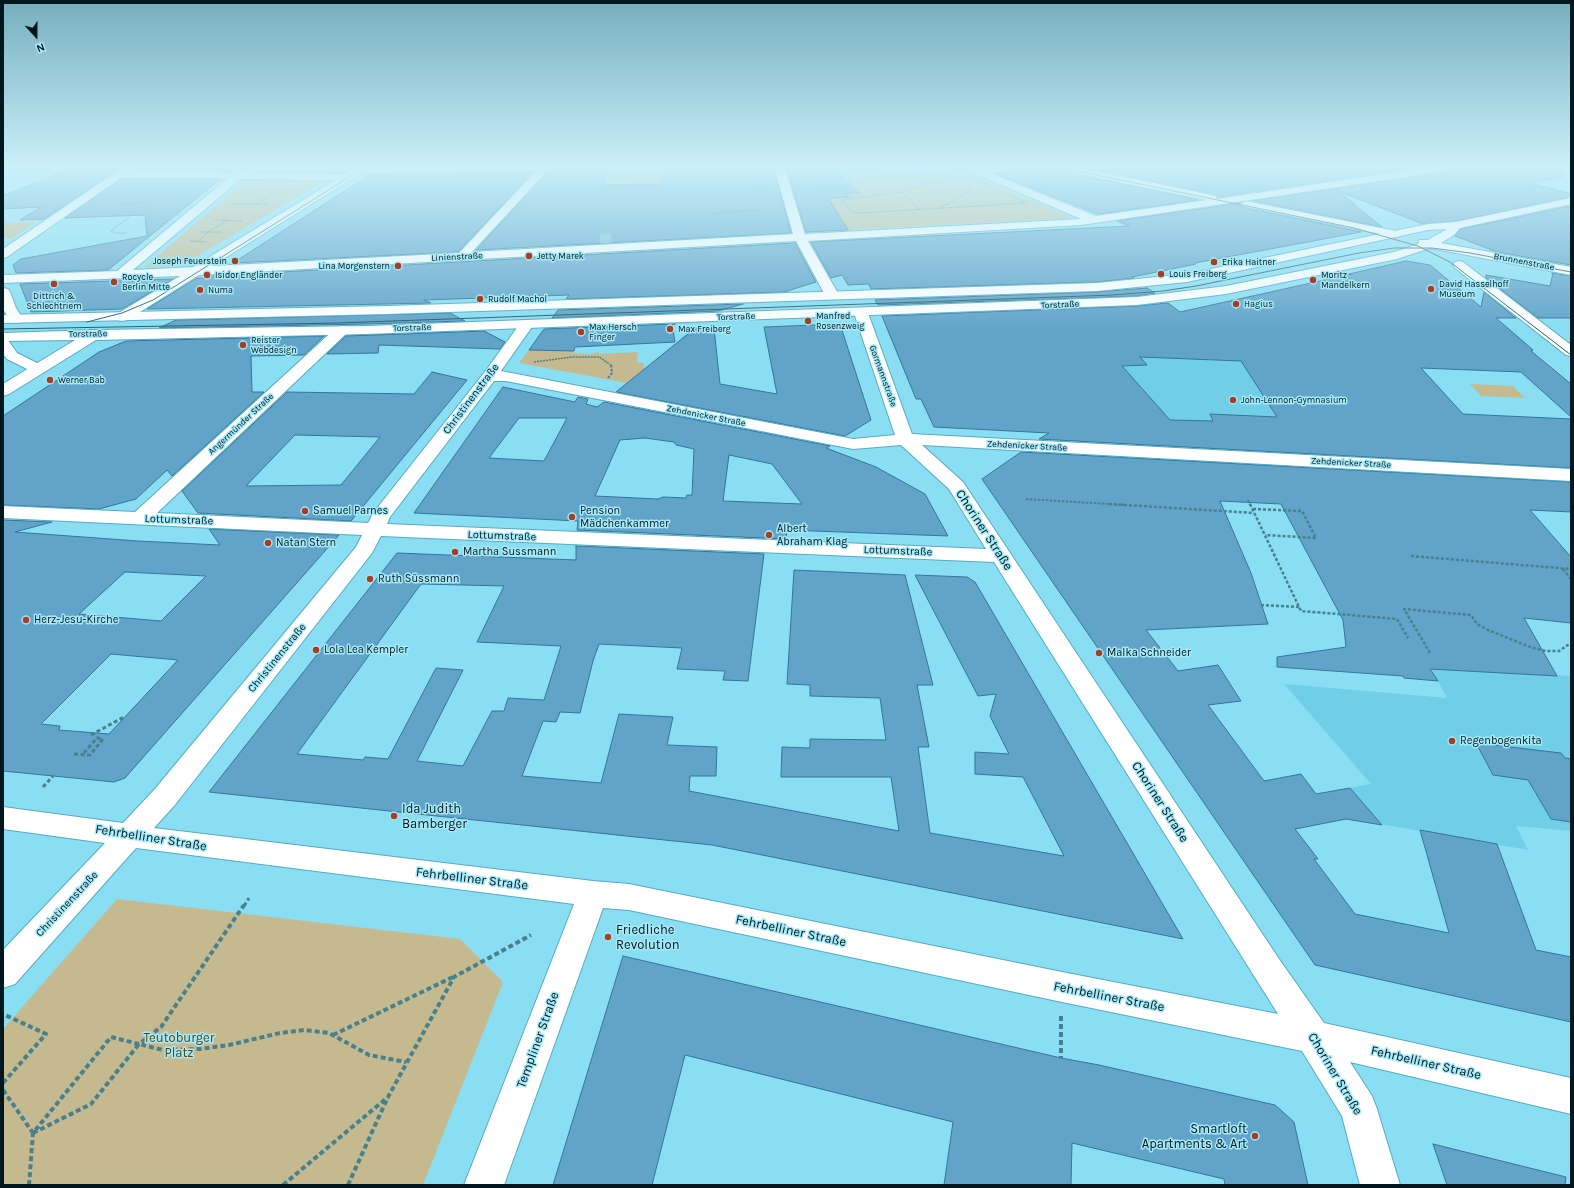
<!DOCTYPE html>
<meta charset="utf-8">
<style>
body{margin:0}
#map{position:relative;width:1574px;height:1188px;overflow:hidden;background:#89def3;font-family:Karla,sans-serif}
canvas{display:block}
.frame{position:absolute;inset:0;border:4px solid #00171d;pointer-events:none}
.north{position:absolute;left:16px;top:16px;width:40px;height:40px;-webkit-text-stroke:3px #a6e9f9;paint-order:stroke;rotate:159deg;font-size:11px;font-weight:700;line-height:16px;text-align:center;color:#00171d}
.north::after{content:'';display:block;margin:auto;width:14px;height:18px;background:#00171d;clip-path:polygon(50% 0,100% 100%,50% 72%,0 100%)}
</style>
<div id="map">
<canvas width="1574" height="1188"></canvas>
<div class="frame"></div>
<div class="north">N</div>
</div>
<script>
const g = document.querySelector('canvas').getContext('2d');
g.lineJoin = 'round';
function fillPath(path, color) { g.fillStyle = color; g.fill(path, 'evenodd'); }
const toPath = rows => new Path2D(rows.map(r => 'M' + r).join(''));
function stroke(path, color, width, dash) { g.strokeStyle = color; g.lineWidth = width; g.lineCap = dash ? 'butt' : 'round'; g.setLineDash(dash || []); g.stroke(path); }
function drawText(font, color, halo, rows, align = 'center') {
  g.font = font + ' Karla,sans-serif'; g.lineWidth = 3; g.setLineDash([]); g.textBaseline = 'middle'; g.strokeStyle = halo; g.fillStyle = color; for (const [text, x, y, turn = 0] of rows) {
    g.save(); g.translate(x, y); g.rotate((+turn || 0) * Math.PI / 180); g.textAlign = isNaN(turn) ? turn : align; if (halo) g.strokeText(text, 0, 0); g.fillText(text, 0, 0); g.restore();
  }
}
fillPath(toPath([
 [147,166,237,166,229,173,138,172],
 [1140,357,1317,364,1380,450,1152,438,1096,367,1146,365],
 [1431,669,1571,676,1571,831,1516,826,1528,850,1380,824,1350,788,1371,784,1284,684,1447,698]
]), '#70cfe6');
fillPath(toPath([
 [665,167,661,184,603,185,610,168],
 [925,173,930,175,943,173,955,178,972,175,1072,218,822,231,811,228,834,211,828,194,860,193,843,177],
 [249,177,329,178,182,265,145,267],
 [36,222,13,238,3,238,3,223],
 [529,350,574,351,574,353,590,354,599,352,599,354,638,352,637,363,644,363,644,369,627,383,519,363],
 [1470,384,1513,386,1525,398,1481,396],
 [117,899,460,939,503,982,423,1185,3,1185,3,1029]
]), '#c5ba8f');
const building = toPath([
 [76,166,122,166,44,219,20,220,41,207,3,209,3,196,76,166],
 [711,166,773,166,791,233,476,250,549,171,593,170,597,168,610,168,603,185,660,184,665,167,711,166],
 [786,166,831,166,860,193,846,193,849,197,828,198,848,230,806,232,786,166],
 [1026,166,1050,166,1056,170,1198,200,1098,214,996,174,1020,170,1026,166],
 [1081,166,1425,166,1218,197,1216,195,1212,194,1081,166],
 [1465,166,1562,166,1563,177,1530,183,1571,194,1571,197,1456,221,1423,224,1338,191,1382,227,1253,201,1459,170,1465,166],
 [533,172,458,252,233,263,371,174,533,172],
 [122,178,220,179,108,270,16,273,13,265,21,259,147,236,145,215,65,218,122,178],
 [1240,203,1242,207,1361,232,1195,263,1196,264,1132,277,1134,278,1097,282,871,289,869,284,848,285,842,275,831,278,811,242,1129,226,1117,221,1240,203],
 [1571,206,1571,265,1497,252,1455,236,1461,229,1571,206],
 [795,243,816,282,784,292,566,299,569,295,424,300,431,303,147,309,197,278,208,278,211,276,795,243],
 [1406,261,1430,265,1481,307,1484,292,1516,318,1496,318,1533,350,1531,351,1571,384,1571,417,1521,372,1421,368,1463,414,1571,419,1571,468,1039,439,1049,433,934,427,921,399,916,399,882,316,1137,306,1168,303,1180,312,1352,274,1349,274,1406,261],
 [1140,357,1241,361,1277,417,1210,414,1213,421,1170,420,1122,366,1147,365,1140,357],
 [1552,273,1571,276,1571,318,1538,318,1486,278,1486,275,1550,286,1553,273,1552,273],
 [173,279,122,309,31,312,20,284,173,279],
 [1147,288,1155,293,1137,296,878,305,875,300,1097,292,1147,288],
 [743,304,718,311,552,318,558,310,743,304],
 [450,313,465,321,367,324,159,328,176,320,450,313],
 [675,324,672,325,675,342,575,347,574,351,529,350,544,329,675,324],
 [840,324,871,420,845,436,616,392,694,329,714,328,720,384,777,394,764,327,840,324],
 [484,331,505,342,500,349,379,345,378,353,327,354,346,336,484,331],
 [324,336,304,355,251,356,252,392,264,392,172,476,167,470,136,499,99,509,3,505,3,416,99,352,126,341,324,336],
 [432,372,467,380,351,521,198,513,182,491,287,392,414,394,432,372],
 [295,435,380,437,341,485,246,486,295,435],
 [503,387,575,402,578,397,588,399,586,404,597,407,604,402,830,446,826,448,876,467,925,494,948,536,787,530,786,539,577,530,578,521,414,513,503,387],
 [519,418,567,418,544,461,489,458,519,418],
 [645,438,674,442,676,445,694,449,692,495,687,495,686,498,663,497,658,499,595,496,620,440,645,438],
 [729,455,772,464,802,504,723,501,729,455],
 [1021,452,1571,482,1571,512,1530,510,1571,557,1571,623,1524,618,1557,676,1430,669,1438,681,1404,678,1403,676,1277,667,1277,657,1346,647,1343,620,1281,504,1220,501,1251,573,1268,624,1146,630,1178,671,1218,665,1241,701,1208,705,1264,781,1301,774,1316,794,1350,788,1382,825,1346,819,1295,829,1318,859,1314,859,1355,914,1449,933,1420,830,1497,844,1536,950,1571,957,1571,1022,1315,965,982,479,1021,452],
 [3,520,52,522,15,532,138,541,220,545,209,529,339,535,125,778,114,782,3,771,3,520],
 [125,572,206,576,161,621,79,614,125,572],
 [111,654,178,660,109,734,59,730,60,726,41,724,111,654],
 [576,546,764,554,748,681,723,680,725,671,677,669,682,648,599,644,593,661,580,713,560,712,556,722,543,721,522,776,601,783,619,714,673,717,667,745,717,747,716,776,690,776,689,791,899,831,891,777,781,777,782,747,810,748,810,739,886,740,880,698,810,696,810,685,787,684,794,570,905,575,933,685,917,685,929,747,918,747,930,833,1064,856,1023,777,975,774,975,752,1009,754,990,716,996,694,978,696,915,575,967,577,975,582,1183,939,712,845,209,792,397,553,576,560,576,546],
 [421,584,504,586,477,642,561,646,544,700,508,698,504,711,492,711,463,766,417,761,463,670,436,668,388,759,365,757,363,760,297,754,421,584],
 [1476,743,1561,753,1565,758,1571,759,1571,822,1551,819,1528,780,1493,775,1476,743],
 [623,956,1061,1058,1099,1065,1275,1105,1294,1122,1308,1185,1225,1185,1224,1179,1072,1143,1071,1185,944,1185,953,1122,685,1055,652,1185,553,1185,623,956],
 [1433,1144,1566,1177,1565,1185,1447,1185,1433,1144]
]);
fillPath(building, '#61a3c9');
stroke(building, '#33769a', 1);
stroke(toPath([
 [605,234,606,243]
]), '#74c0d3', 11, [11, 5.5]);
const minor = toPath([
 [125,166,137,166,131,171,237,173,245,169,248,170,249,173,345,174,358,166,598,166,593,169,548,170,472,252,793,234,774,166,784,166,805,234,1081,219,958,166,972,166,979,169,998,166,1025,166,1020,169,990,173,1096,216,1207,200,1056,169,1051,166,1072,166,1212,195,1216,196,1217,199,1437,166,1464,166,1459,169,1081,225,808,241,839,295,837,298,832,299,827,298,825,295,796,241,199,275,127,320,122,321,117,320,115,317,117,314,180,276,3,283,3,275,117,271,228,178,122,177,7,257,3,258,3,249,125,166],
 [537,170,459,253,212,266,361,173,537,170],
 [241,179,336,180,193,267,133,270,241,179],
 [1246,201,1396,231,1400,232,1402,234,1400,236,1396,237,1242,206,1241,204,1246,201],
 [1459,261,1463,262,1571,345,1571,356,1566,355,1455,268,1453,265,1455,262,1459,261],
 [3,288,8,289,10,292,16,308,23,319,21,322,16,323,11,322,3,309,3,288],
 [861,309,866,310,868,313,912,434,1571,469,1571,481,922,445,963,482,1279,959,1324,1023,1571,1078,1571,1114,1350,1062,1372,1096,1377,1109,1400,1185,1360,1185,1342,1116,1302,1051,1062,1002,629,910,603,908,504,1185,464,1185,574,904,136,848,15,984,3,988,3,950,105,843,3,829,3,807,123,823,154,790,356,547,362,535,3,518,3,506,135,512,337,327,342,326,347,327,349,330,347,333,157,513,368,523,374,512,484,373,522,321,527,320,532,321,534,324,501,371,853,439,895,435,854,313,856,310,861,309],
 [494,381,506,381,853,449,901,445,949,489,986,549,387,524,390,517,494,381],
 [381,536,994,562,1278,1014,1062,972,629,884,593,881,154,828,174,806,372,553,381,536],
 [3,339,8,340,17,353,43,366,46,369,43,372,38,374,33,372,7,359,3,354,3,339]
]);
const major = toPath([
 [1571,198,1571,204,1460,228,1454,235,1441,243,1571,267,1571,275,1430,248,1397,259,1226,294,1137,305,367,334,96,340,9,394,3,396,3,384,75,340,3,341,3,333,95,330,367,326,1137,297,1226,286,1394,252,1418,244,1419,240,1428,240,1447,229,1428,230,1187,282,1097,291,387,314,3,323,3,315,387,306,1097,283,1187,274,1428,224,1456,222,1571,198]
]);
stroke(minor, '#55abbf', 2);
stroke(major, '#55abbf', 2);
stroke(toPath([
 [72,166,65,169,87,170,72,180,76,180],
 [971,177,1026,203,862,213,852,212,842,200,902,192,936,181,971,177],
 [758,190,767,190],
 [815,191,846,190],
 [902,192,920,210],
 [143,196,147,192],
 [120,204,146,203],
 [233,204,268,204],
 [256,204,272,194],
 [940,208,970,191,967,187],
 [714,215,713,213,761,210],
 [215,220,242,221],
 [201,232,222,232],
 [127,233,116,233,111,231,158,195,164,193],
 [190,241,207,242],
 [198,241,208,232,227,221]
]), '#48808e', 1, [1.5, 1]);
stroke(toPath([
 [534,362,572,357,599,357,611,365]
]), '#48808e', 1.5, [2, 1]);
stroke(toPath([
 [608,378,612,373,611,364],
 [1026,499,1125,505],
 [1248,500,1250,505]
]), '#48808e', 2, [2.5, 1.5]);
stroke(toPath([
 [1109,504,1254,513],
 [1250,504,1301,611,1397,619,1408,638],
 [1253,509,1302,511,1316,538,1265,535],
 [1411,556,1571,569],
 [1563,569,1571,579],
 [1261,605,1299,607],
 [1430,653,1404,609,1471,615,1477,624,1488,630,1533,648,1546,651,1559,651,1571,643]
]), '#48808e', 2.5, [3, 2]);
stroke(toPath([
 [91,735,124,717],
 [74,754,90,755,103,739,97,738,83,754],
 [43,787,53,776],
 [244,906,249,898]
]), '#48808e', 3, [4, 2.5]);
stroke(toPath([
 [1061,1016,1061,1058],
 [333,1035,453,977],
 [3,1083,46,1034,5,1015],
 [3,1090,33,1133],
 [33,1133,91,1104,139,1044,163,1050,200,1049,229,1045,280,1033,304,1030,329,1033,369,1055,406,1062],
 [29,1185,33,1133,111,1037,139,1044,161,1027,244,905],
 [283,1185,388,1097,454,977,531,935],
 [348,1185,387,1099]
]), '#48808e', 4, [5, 3]);
fillPath(minor, '#fff');
fillPath(major, '#fff');
stroke(toPath([
 [1052,166,1354,228,1418,246,1450,262,1571,355],
 [87,322,122,313,153,300,367,166],
 [3,329,338,323,1113,295,1163,291,1196,286,1359,253,1394,248,1432,248,1470,253,1571,272]
]), '#2d5863', 1);
const sky = g.createLinearGradient(0, 0, 0, 333);
sky.addColorStop(0, '#76aebe');
sky.addColorStop(0.5, '#caf0fa');
sky.addColorStop(1, '#caf0fa00');
g.fillStyle = sky;
g.fillRect(0, 0, 1574, 333);
for (const [x, y, r, color] of [
 [529,256,4,"#a63e23"],
 [235,261,4,"#a63e23"],
 [1214,262,4,"#a63e23"],
 [398,266,4,"#a63e23"],
 [1161,274,4,"#a63e23"],
 [207,275,4,"#a63e23"],
 [1313,280,4,"#a63e23"],
 [114,282,4,"#a63e23"],
 [54,284,4,"#a63e23"],
 [1431,289,4,"#a63e23"],
 [200,290,4,"#a63e23"],
 [480,299,4,"#a63e23"],
 [1236,304,4,"#a63e23"],
 [808,321,4,"#a63e23"],
 [670,329,4,"#a63e23"],
 [581,332,4,"#a63e23"],
 [243,345,4,"#a63e23"],
 [50,380,4,"#a63e23"],
 [1233,400,4,"#a63e23"],
 [305,511,4,"#a63e23"],
 [572,517,4,"#a63e23"],
 [769,535,4,"#a63e23"],
 [268,543,4,"#a63e23"],
 [455,552,4,"#a63e23"],
 [370,579,4,"#a63e23"],
 [26,620,4,"#a63e23"],
 [316,650,4,"#a63e23"],
 [1099,653,4,"#a63e23"],
 [1452,741,4,"#a63e23"],
 [394,816,4,"#a63e23"],
 [608,937,4,"#a63e23"],
 [1255,1136,4,"#a63e23"]
]) { const dot = new Path2D(); dot.arc(x, y, r, 0, 2 * Math.PI); g.fillStyle = color; g.fill(dot); stroke(dot, '#a6e9f9', 1.5); }
drawText('9px', '#00171d', '#a6e9f9', [
 ["Jetty Marek",537,256],
 ["Joseph Feuerstein",227,261,"right"],
 ["Erika Haitner",1222,262],
 ["Lina Morgenstern",390,266,"right"],
 ["Louis Freiberg",1169,274],
 ["Isidor Engländer",215,275],
 ["Moritz",1321,275],
 ["Mandelkern",1321,285],
 ["Rocycle",122,277],
 ["Berlin Mitte",122,287],
 ["David Hasselhoff",1439,284],
 ["Museum",1439,294],
 ["Numa",208,290],
 ["Dittrich &",54,296,"center"],
 ["Schlechtriem",54,306,"center"],
 ["Rudolf Machol",488,299],
 ["Hagius",1244,304],
 ["Manfred",816,316],
 ["Rosenzweig",816,326],
 ["Max Hersch",589,327],
 ["Finger",589,337],
 ["Max Freiberg",678,329],
 ["Reister",251,340],
 ["Webdesign",251,350],
 ["Werner Bab",58,380],
 ["John-Lennon-Gymnasium",1241,400]
], 'left');
drawText('9px', '#00171d', '#a6e9f9', [
 ["Linienstraße",457,257,-3],
 ["Brunnenstraße",1524,262,11],
 ["Torstraße",1060,305,-3],
 ["Torstraße",736,317,-2],
 ["Torstraße",412,328,-2],
 ["Torstraße",88,334,-1],
 ["Gormannstraße",883,376,70],
 ["Zehdenicker Straße",706,416,11],
 ["Angermünder Straße",241,424,-43],
 ["Zehdenicker Straße",1027,446,3],
 ["Zehdenicker Straße",1351,463,3]
]);
drawText('11px', '#00171d', '#a6e9f9', [
 ["Christinenstraße",471,399,-53],
 ["Lottumstraße",179,520,2],
 ["Lottumstraße",502,536,2],
 ["Lottumstraße",898,551,2],
 ["Christinenstraße",277,658,-51],
 ["Christinenstraße",67,904,-47]
]);
drawText('11px', '#00171d', '#a6e9f9', [
 ["Samuel Parnes",313,511],
 ["Pension",580,511],
 ["Mädchenkammer",580,524],
 ["Albert",777,529],
 ["Abraham Klag",777,542],
 ["Natan Stern",276,543],
 ["Martha Sussmann",463,552],
 ["Ruth Süssmann",378,579],
 ["Herz-Jesu-Kirche",34,620],
 ["Lola Lea Kempler",324,650],
 ["Malka Schneider",1107,653],
 ["Regenbogenkita",1460,741]
], 'left');
drawText('13px', '#00171d', '#a6e9f9', [
 ["Choriner Straße",984,530,57],
 ["Choriner Straße",1160,802,57],
 ["Fehrbelliner Straße",151,838,9],
 ["Fehrbelliner Straße",472,879,7],
 ["Fehrbelliner Straße",791,931,12],
 ["Fehrbelliner Straße",1109,997,11],
 ["Templiner Straße",538,1040,-70],
 ["Fehrbelliner Straße",1426,1063,13],
 ["Choriner Straße",1335,1074,59]
]);
drawText('13px', '#00171d', '#a6e9f9', [
 ["Ida Judith",402,809],
 ["Bamberger",402,824],
 ["Friedliche",616,930],
 ["Revolution",616,945],
 ["Smartloft",1247,1129,"right"],
 ["Apartments & Art",1247,1144,"right"]
], 'left');
drawText('13px', '#504515', '#a6e9f9', [
 ["Teutoburger",179,1038],
 ["Platz",179,1053]
]);
</script>
